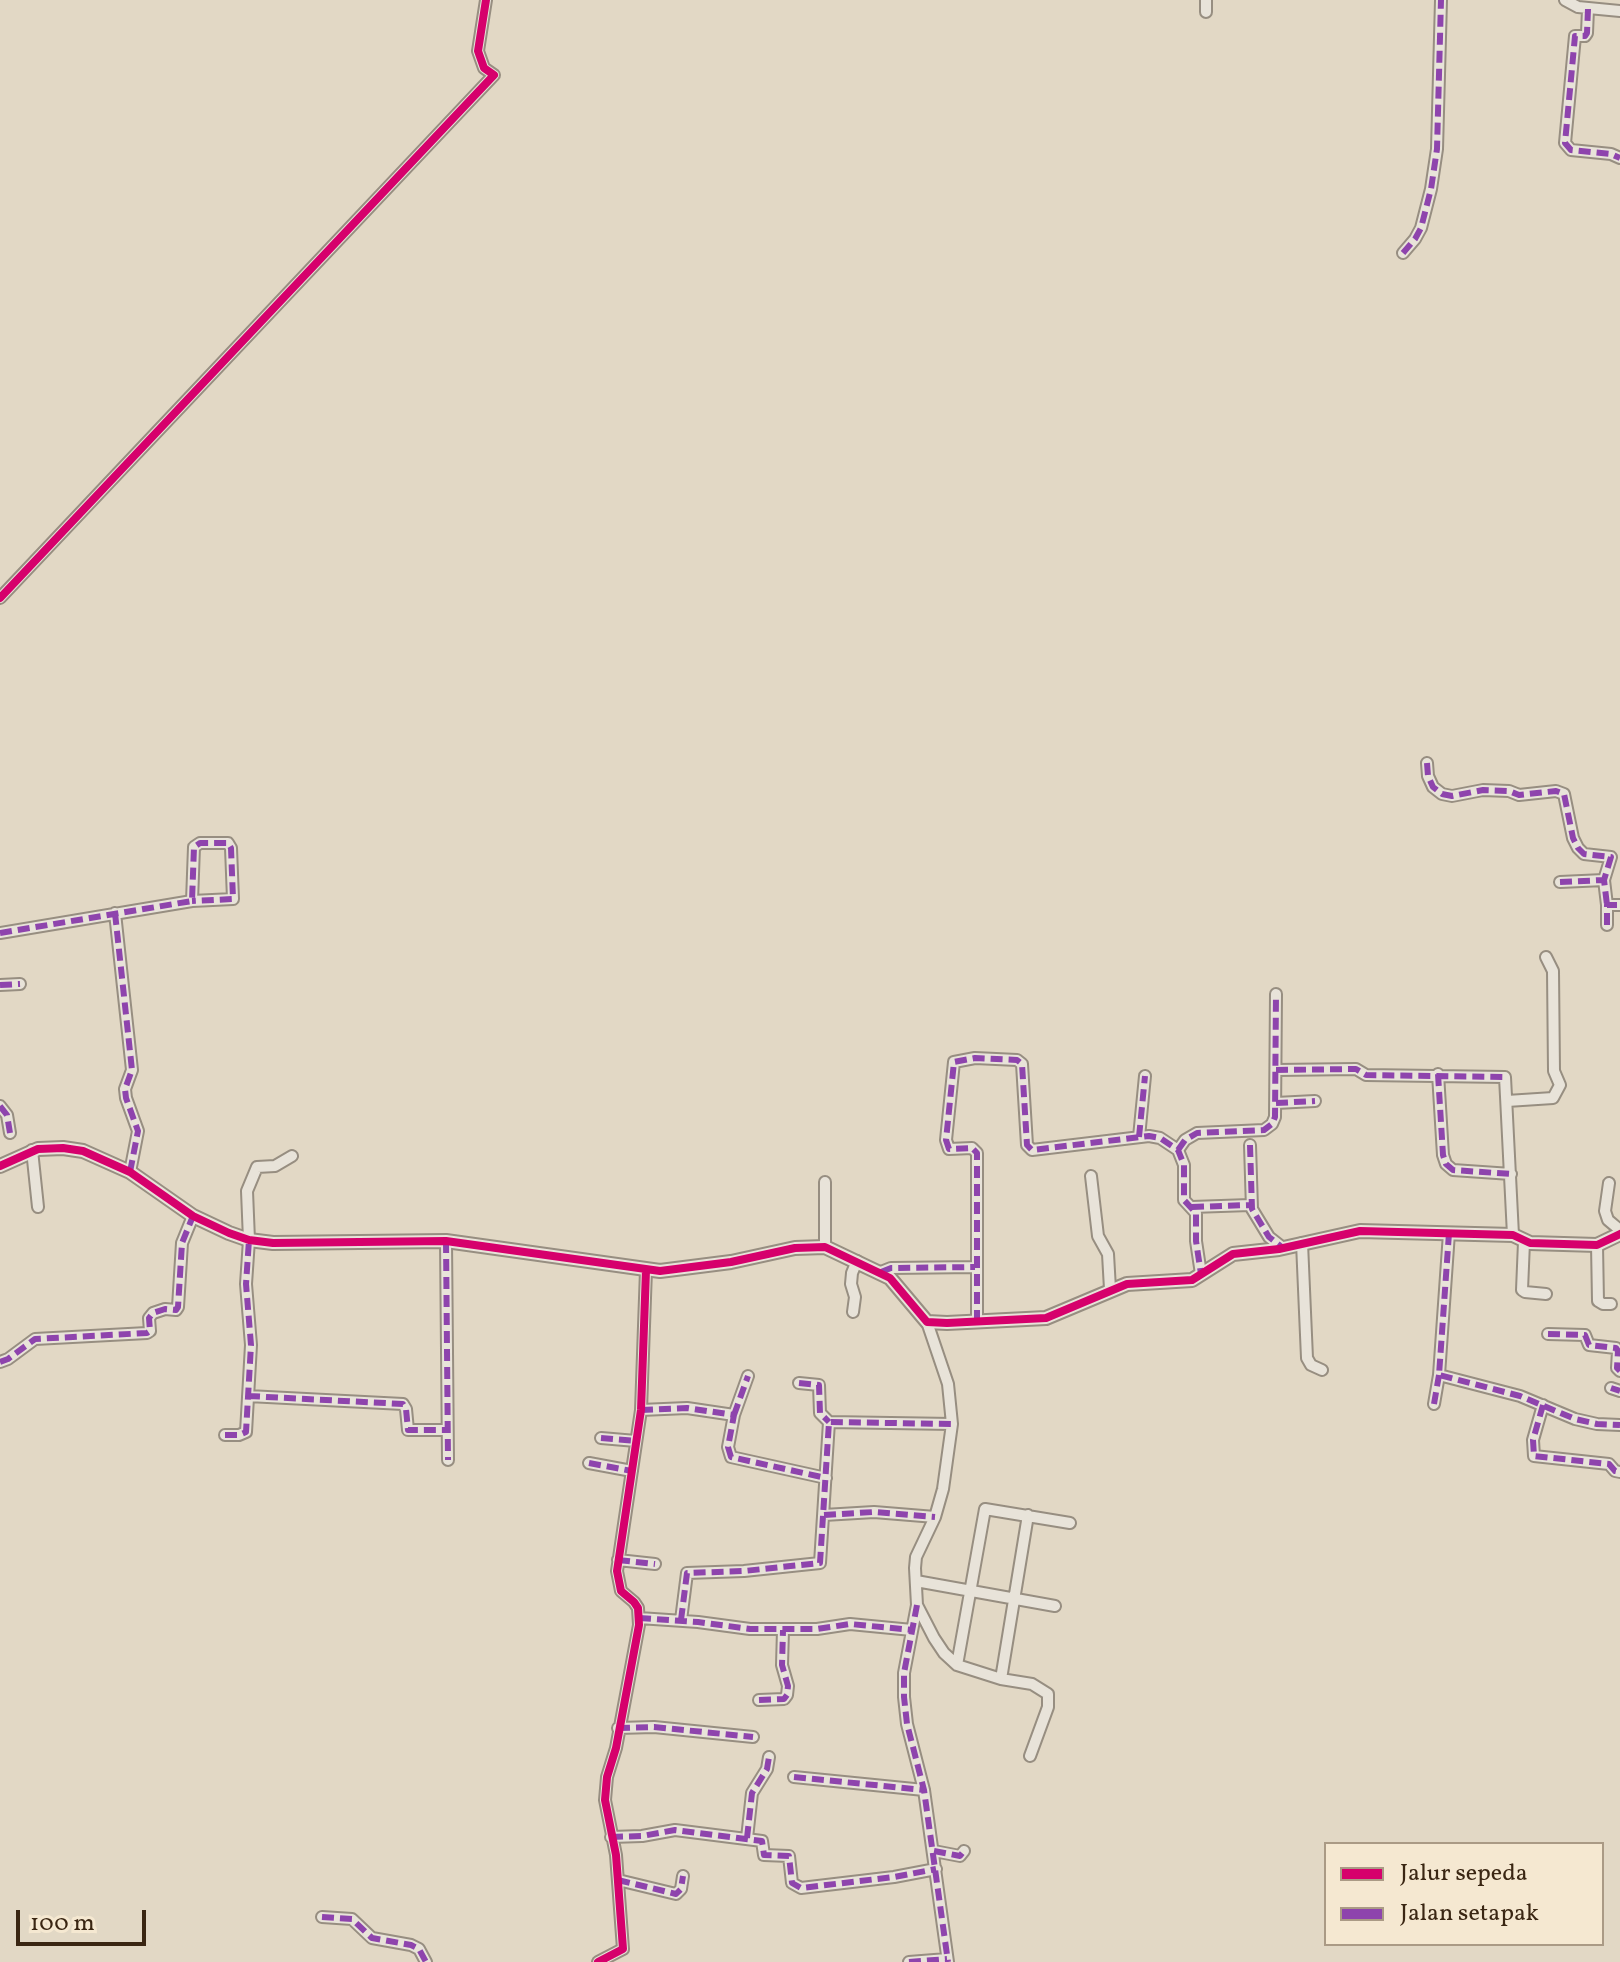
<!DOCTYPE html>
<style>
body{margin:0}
#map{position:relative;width:1620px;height:1962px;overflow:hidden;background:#e2d8c5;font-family:Vollkorn,serif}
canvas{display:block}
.legend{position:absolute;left:1324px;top:1842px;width:280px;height:104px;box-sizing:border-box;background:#f5e8d1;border:2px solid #aa9a85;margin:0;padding:10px 14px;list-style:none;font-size:24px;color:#3a2613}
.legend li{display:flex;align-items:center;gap:16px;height:40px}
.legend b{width:40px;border:2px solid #aa9a85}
.scale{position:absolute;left:16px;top:1910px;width:130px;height:36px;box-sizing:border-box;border:4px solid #3a2613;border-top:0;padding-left:10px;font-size:24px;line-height:28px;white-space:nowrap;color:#3a2613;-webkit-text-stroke:6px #f5e8d1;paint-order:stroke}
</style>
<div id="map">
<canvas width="1620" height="1962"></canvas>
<ul class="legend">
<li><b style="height:10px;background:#d6006c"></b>Jalur sepeda</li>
<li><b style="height:10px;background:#8e44ad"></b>Jalan setapak</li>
</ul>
<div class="scale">100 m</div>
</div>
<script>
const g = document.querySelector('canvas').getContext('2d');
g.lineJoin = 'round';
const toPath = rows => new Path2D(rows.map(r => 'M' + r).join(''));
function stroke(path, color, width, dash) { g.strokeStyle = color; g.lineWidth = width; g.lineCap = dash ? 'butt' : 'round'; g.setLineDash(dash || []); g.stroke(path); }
const minor = toPath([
 [1206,0,1206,12],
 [1565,0,1578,7,1620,11],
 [1588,9,1587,33,1585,36,1575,36,1565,143,1571,150,1611,154,1620,158],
 [1403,253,1415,239,1421,228,1431,189,1437,149,1441,0],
 [0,598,494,75,484,68,478,51,486,0],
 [1427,763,1428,776,1433,787,1442,794,1452,796,1483,790,1509,791,1519,795,1556,791,1564,794,1573,838,1578,848,1584,854,1611,857,1604,880,1607,905],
 [1560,882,1604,880],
 [115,913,132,1070,125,1089,126,1098,138,1131,130,1172],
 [1607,925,1607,905,1620,905],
 [0,933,192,901,194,847,200,843,228,843,231,848,233,899,192,901],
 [0,985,20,984],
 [1276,1070,1356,1069,1366,1075,1505,1077,1513,1235],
 [1438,1074,1443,1155,1446,1164,1453,1170,1511,1174],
 [1507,1101,1553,1098,1560,1085,1554,1071,1553,971,1546,957],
 [1276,1103,1315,1101],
 [0,1106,7,1115,10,1133],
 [1139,1137,1145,1076],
 [1250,1145,1252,1209,1269,1237,1283,1248],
 [32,1150,38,1207],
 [1178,1150,1185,1140,1197,1133,1264,1130,1272,1124,1275,1117,1276,994],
 [1091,1176,1098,1236,1108,1254,1110,1289],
 [1609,1183,1605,1211,1608,1220,1620,1230],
 [1192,1207,1250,1205],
 [1449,1233,1439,1375,1520,1396,1575,1419,1597,1424,1620,1425],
 [446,1241,448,1460],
 [1524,1242,1522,1290,1525,1292,1546,1294],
 [1302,1243,1307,1358,1311,1365,1322,1370],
 [1597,1245,1598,1301,1603,1304,1611,1304],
 [825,1247,825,1182],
 [881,1272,891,1268,975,1267],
 [853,1312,855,1297,851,1284,852,1273,857,1261],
 [927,1322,948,1384,952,1424,943,1489,935,1517,916,1557,915,1568,917,1605,934,1638,944,1653,957,1665,1001,1679,1032,1684,1048,1694,1048,1707,1030,1756],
 [977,1322,977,1153,972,1148,949,1149,946,1140,954,1062,975,1058,1017,1060,1022,1064,1027,1145,1032,1150,1149,1136,1160,1138,1178,1150,1184,1165,1184,1200,1196,1213,1196,1241,1201,1274],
 [1548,1334,1585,1335,1589,1345,1616,1348,1618,1351,1617,1368,1620,1371],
 [0,1362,8,1359,35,1339,147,1333,150,1331,149,1318,153,1313,165,1309,176,1310,178,1307,182,1243,193,1216],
 [799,1383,819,1385,820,1413,829,1422],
 [1611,1388,1620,1391],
 [248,1396,403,1404,406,1409,408,1430,447,1430],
 [1434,1404,1439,1375],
 [1543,1405,1533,1440,1534,1456,1609,1464,1615,1471,1620,1472],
 [641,1410,687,1408,734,1415,728,1447,731,1457,826,1478],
 [734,1415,748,1376],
 [225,1435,239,1435,246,1432,251,1345,246,1284,249,1240,247,1191,257,1167,275,1166,292,1156],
 [601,1438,636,1441],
 [589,1463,632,1471],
 [824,1515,874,1512,935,1517],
 [618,1560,655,1564],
 [916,1581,1055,1606],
 [917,1605,904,1673,904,1697,907,1724,924,1790,948,1962],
 [639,1618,698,1622,750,1629,817,1629,850,1624,912,1630],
 [681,1620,687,1573,744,1571,820,1563,829,1422,952,1424],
 [957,1665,985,1509,1070,1523],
 [1001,1679,1028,1515],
 [759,1700,784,1699,787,1695,788,1686,782,1665,783,1630],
 [618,1728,654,1727,753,1737],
 [794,1777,924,1790],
 [611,1837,642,1836,675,1830,762,1841,764,1855,789,1856,792,1883,801,1888,894,1877,936,1869],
 [747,1838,752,1793,767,1769,769,1757],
 [934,1851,960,1856,964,1851],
 [618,1880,676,1894,681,1889,683,1876],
 [322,1917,352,1919,372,1938,411,1945,419,1949,426,1962],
 [598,1962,623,1949,616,1855,605,1800,607,1777,616,1748,639,1625,638,1608,634,1602,621,1591,617,1571,641,1410,646,1270],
 [909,1962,947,1959]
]);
const tertiary = toPath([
 [0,1166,38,1149,63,1148,83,1151,130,1172,193,1216,229,1233,249,1240,273,1243,446,1241,660,1271,731,1262,795,1248,825,1247,890,1278,927,1322,947,1323,1046,1318,1127,1284,1192,1280,1233,1254,1279,1249,1360,1231,1513,1235,1530,1243,1597,1245,1620,1234]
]);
stroke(minor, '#978e81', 14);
stroke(tertiary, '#978e81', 16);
stroke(minor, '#e8e3d9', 10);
stroke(tertiary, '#e8e3d9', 12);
stroke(toPath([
 [1588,9,1587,33,1585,36,1575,36,1565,143,1571,150,1611,154,1620,158],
 [1403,253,1415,239,1421,228,1431,189,1437,149,1441,0],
 [1427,763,1428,776,1433,787,1442,794,1452,796,1483,790,1509,791,1519,795,1556,791,1564,794,1573,838,1578,848,1584,854,1611,857,1604,880,1607,905],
 [1560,882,1604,880],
 [115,913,132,1070,125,1089,126,1098,138,1131,130,1172],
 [1607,925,1607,905,1620,905],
 [0,933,192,901,194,847,200,843,228,843,231,848,233,899,192,901],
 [0,985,20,984],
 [1276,1070,1356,1069,1366,1075,1505,1077],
 [1438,1074,1443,1155,1446,1164,1453,1170,1511,1174],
 [1276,1103,1315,1101],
 [0,1106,7,1115,10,1133],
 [1139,1137,1145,1076],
 [1250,1145,1252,1209,1269,1237,1283,1248],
 [1178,1150,1185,1140,1197,1133,1264,1130,1272,1124,1275,1117,1276,994],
 [1192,1207,1250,1205],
 [1449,1233,1439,1375,1520,1396,1575,1419,1597,1424,1620,1425],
 [446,1241,448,1460],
 [881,1272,891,1268,975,1267],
 [977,1322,977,1153,972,1148,949,1149,946,1140,954,1062,975,1058,1017,1060,1022,1064,1027,1145,1032,1150,1149,1136,1160,1138,1178,1150,1184,1165,1184,1200,1196,1213,1196,1241,1201,1274],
 [1548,1334,1585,1335,1589,1345,1616,1348,1618,1351,1617,1368,1620,1371],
 [0,1362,8,1359,35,1339,147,1333,150,1331,149,1318,153,1313,165,1309,176,1310,178,1307,182,1243,193,1216],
 [799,1383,819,1385,820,1413,829,1422],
 [1611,1388,1620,1391],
 [248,1396,403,1404,406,1409,408,1430,447,1430],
 [1434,1404,1439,1375],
 [1543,1405,1533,1440,1534,1456,1609,1464,1615,1471,1620,1472],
 [641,1410,687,1408,734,1415,728,1447,731,1457,826,1478],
 [734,1415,748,1376],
 [225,1435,239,1435,246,1432,251,1345,246,1284,249,1240],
 [601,1438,636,1441],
 [589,1463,632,1471],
 [824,1515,874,1512,935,1517],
 [618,1560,655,1564],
 [917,1605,904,1673,904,1697,907,1724,924,1790,948,1962],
 [639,1618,698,1622,750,1629,817,1629,850,1624,912,1630],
 [681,1620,687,1573,744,1571,820,1563,829,1422,952,1424],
 [759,1700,784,1699,787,1695,788,1686,782,1665,783,1630],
 [618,1728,654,1727,753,1737],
 [794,1777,924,1790],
 [611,1837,642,1836,675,1830,762,1841,764,1855,789,1856,792,1883,801,1888,894,1877,936,1869],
 [747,1838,752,1793,767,1769,769,1757],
 [934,1851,960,1856,964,1851],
 [618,1880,676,1894,681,1889,683,1876],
 [322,1917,352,1919,372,1938,411,1945,419,1949,426,1962],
 [909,1962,947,1959]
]), '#8e44ad', 6, [12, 6]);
stroke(toPath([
 [0,598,494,75,484,68,478,51,486,0],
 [0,1166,38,1149,63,1148,83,1151,130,1172,193,1216,229,1233,249,1240,273,1243,446,1241,660,1271,731,1262,795,1248,825,1247,890,1278,927,1322,947,1323,1046,1318,1127,1284,1192,1280,1233,1254,1279,1249,1360,1231,1513,1235,1530,1243,1597,1245,1620,1234],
 [598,1962,623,1949,616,1855,605,1800,607,1777,616,1748,639,1625,638,1608,634,1602,621,1591,617,1571,641,1410,646,1270]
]), '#d6006c', 8);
</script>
